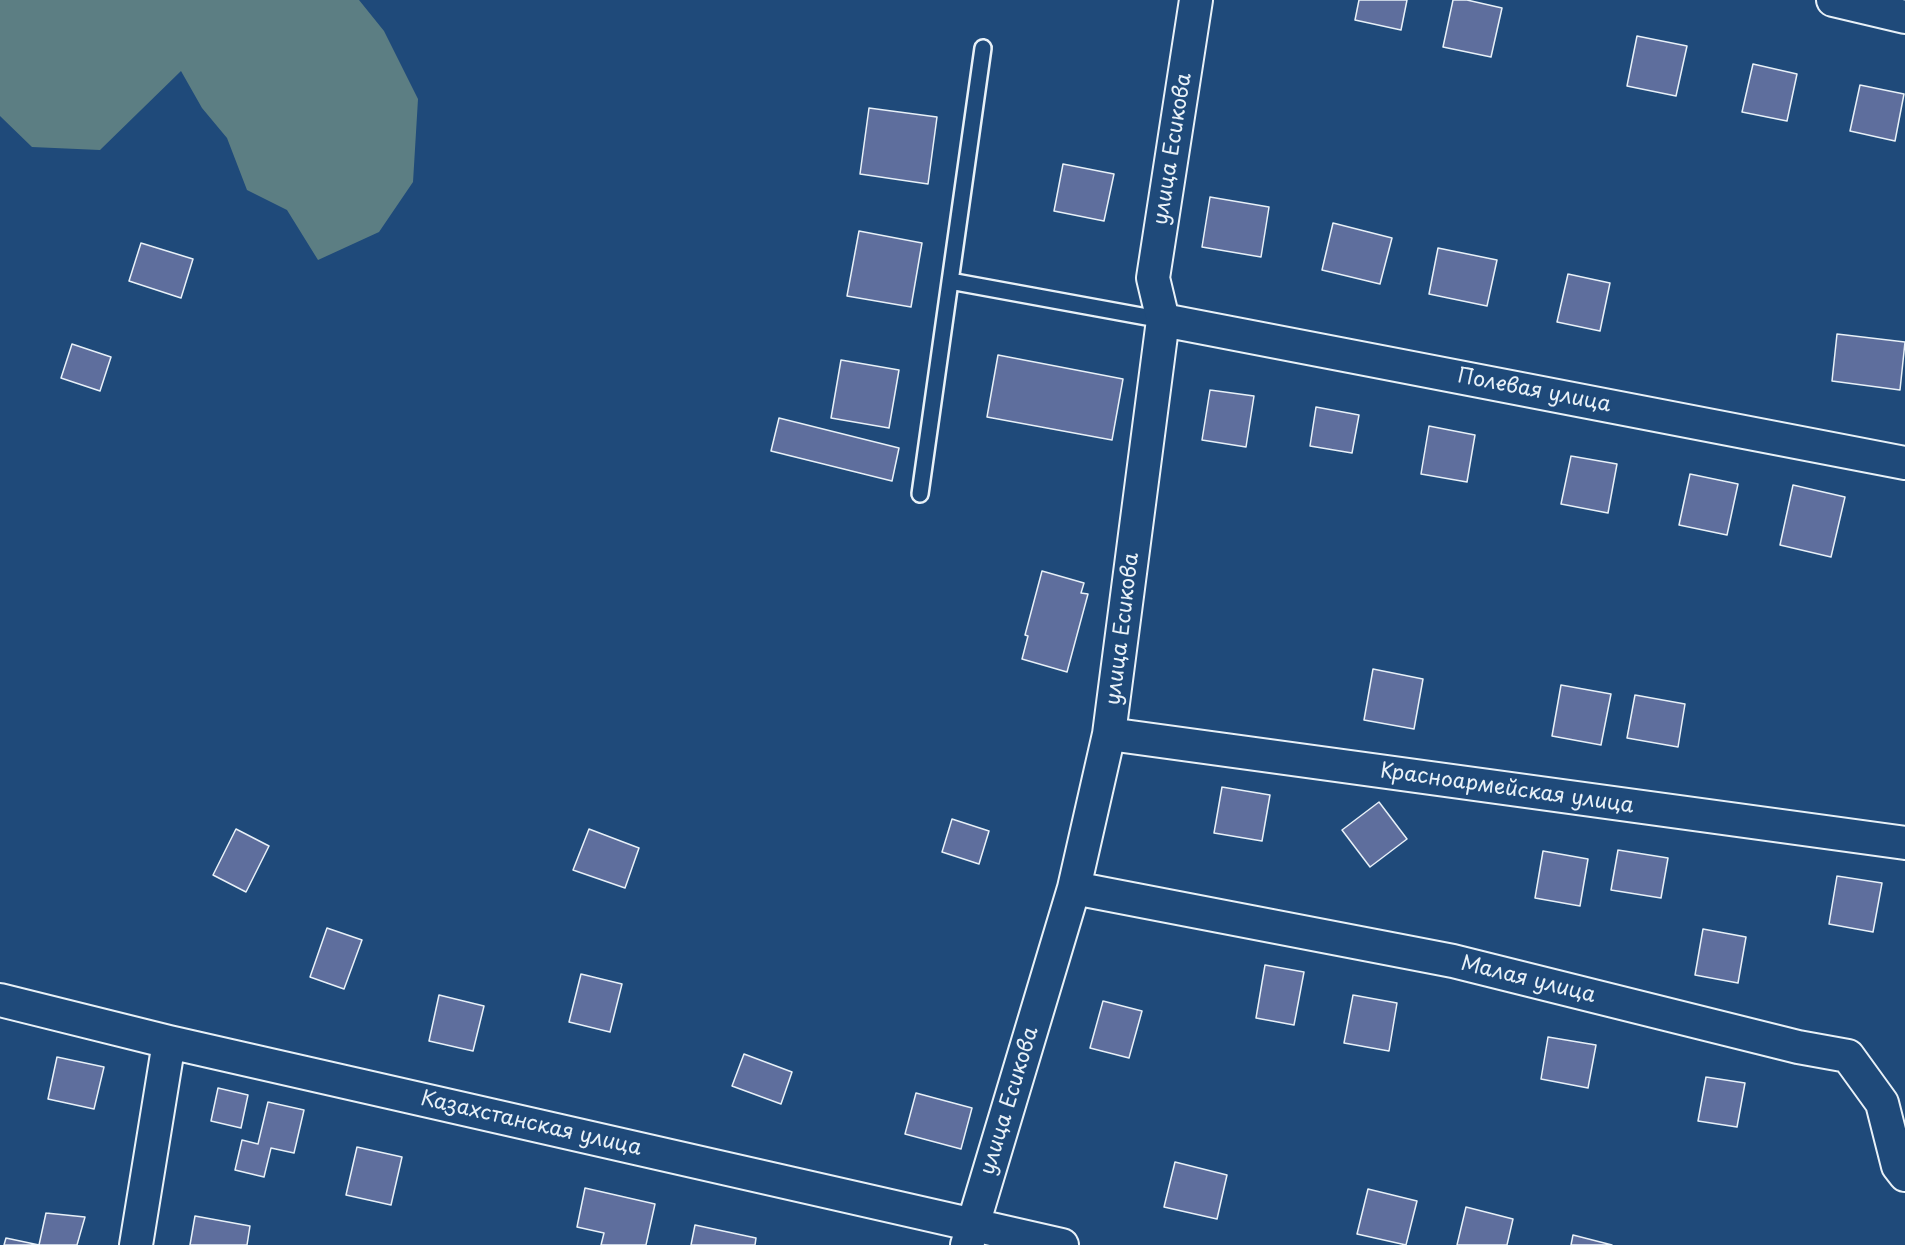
<!DOCTYPE html>
<meta charset="utf-8">
<style>
body{margin:0}
canvas{display:block;background:#1f4a7a}
</style>
<canvas width="1905" height="1245"></canvas>
<script>
const g = document.querySelector('canvas').getContext('2d');
g.lineJoin = 'round';
function fillPath(path, color) { g.fillStyle = color; g.fill(path, 'evenodd'); }
const toPath = rows => new Path2D(rows.map(r => 'M' + r).join(''));
function stroke(path, color, width, dash) { g.strokeStyle = color; g.lineWidth = width; g.lineCap = dash ? 'butt' : 'round'; g.setLineDash(dash || []); g.stroke(path); }
function drawText(font, color, halo, rows, align = 'center') {
  g.font = font + ' "Playpen Sans",sans-serif'; g.lineWidth = 4.5; g.setLineDash([]); g.textBaseline = 'middle'; g.strokeStyle = halo; g.fillStyle = color; for (const [text, x, y, turn = 0] of rows) {
    g.save(); g.translate(x, y); g.rotate((+turn || 0) * Math.PI / 180); g.textAlign = isNaN(turn) ? turn : align; if (halo) g.strokeText(text, 0, 0); g.fillText(text, 0, 0); g.restore();
  }
}
fillPath(toPath([
 [0,0,359,0,384,31,418,99,413,182,379,232,318,260,287,210,247,190,227,138,202,108,181,71,100,150,32,147,0,116]
]), '#5c7e83');
const building = toPath([
 [1359,0,1407,0,1401,30,1355,20,1359,0],
 [1453,0,1467,0,1502,8,1491,57,1443,47,1453,0],
 [1637,36,1687,46,1676,96,1627,86,1637,36],
 [1753,64,1797,74,1787,121,1742,112,1753,64],
 [1860,85,1904,94,1895,141,1850,131,1860,85],
 [869,108,937,117,928,184,860,174,869,108],
 [1063,164,1114,174,1104,221,1054,211,1063,164],
 [1210,197,1269,207,1261,257,1202,247,1210,197],
 [1333,223,1392,238,1380,284,1322,270,1333,223],
 [859,231,922,243,911,307,847,296,859,231],
 [141,243,193,259,181,298,129,281,141,243],
 [1438,248,1497,260,1487,306,1429,294,1438,248],
 [1568,274,1610,283,1600,331,1557,322,1568,274],
 [1837,334,1905,342,1900,390,1832,381,1837,334],
 [72,344,111,357,100,391,61,378,72,344],
 [998,355,1123,379,1112,440,987,417,998,355],
 [841,360,899,370,889,428,831,418,841,360],
 [1210,390,1254,396,1246,447,1202,440,1210,390],
 [1316,407,1359,415,1352,453,1310,446,1316,407],
 [779,418,899,448,892,481,771,451,779,418],
 [1429,426,1475,435,1467,482,1421,474,1429,426],
 [1571,456,1617,464,1608,513,1561,504,1571,456],
 [1690,474,1738,484,1727,535,1679,525,1690,474],
 [1793,485,1845,497,1831,557,1780,545,1793,485],
 [1042,571,1084,583,1081,593,1088,594,1067,672,1022,659,1028,636,1025,635,1042,571],
 [1373,669,1423,679,1414,729,1364,720,1373,669],
 [1561,685,1611,694,1601,745,1552,736,1561,685],
 [1635,695,1685,704,1678,747,1627,738,1635,695],
 [1222,787,1270,795,1262,841,1214,833,1222,787],
 [1379,802,1407,839,1370,867,1342,830,1379,802],
 [952,819,989,831,979,864,942,852,952,819],
 [236,829,269,846,246,892,213,875,236,829],
 [589,829,639,848,625,888,573,870,589,829],
 [1618,850,1668,858,1661,898,1611,890,1618,850],
 [1543,851,1588,859,1580,906,1535,898,1543,851],
 [1837,876,1882,883,1873,932,1829,924,1837,876],
 [327,928,362,940,344,989,310,977,327,928],
 [1703,929,1746,937,1738,983,1695,975,1703,929],
 [1265,965,1304,972,1294,1025,1256,1018,1265,965],
 [581,974,622,984,610,1032,569,1022,581,974],
 [439,995,484,1006,473,1051,429,1041,439,995],
 [1353,995,1397,1003,1389,1051,1344,1043,1353,995],
 [1103,1001,1142,1011,1129,1058,1090,1048,1103,1001],
 [1548,1037,1596,1045,1588,1088,1541,1079,1548,1037],
 [744,1054,792,1072,781,1104,732,1086,744,1054],
 [57,1057,104,1067,94,1109,48,1099,57,1057],
 [1706,1077,1745,1083,1737,1127,1698,1121,1706,1077],
 [218,1088,248,1095,241,1128,211,1121,218,1088],
 [916,1093,972,1108,961,1149,905,1134,916,1093],
 [268,1102,304,1110,294,1153,271,1148,264,1177,235,1170,242,1140,258,1144,268,1102],
 [357,1147,402,1157,391,1205,346,1195,357,1147],
 [1175,1162,1227,1175,1217,1219,1164,1207,1175,1162],
 [585,1188,655,1204,646,1245,601,1245,604,1233,577,1227,585,1188],
 [1368,1189,1417,1201,1406,1245,1357,1234,1368,1189],
 [1466,1207,1513,1219,1507,1245,1457,1245,1466,1207],
 [46,1213,85,1217,77,1245,39,1245,46,1213],
 [195,1216,250,1226,247,1245,190,1245,195,1216],
 [695,1225,756,1238,755,1245,691,1245,695,1225],
 [1573,1235,1612,1245,1571,1245,1573,1235],
 [6,1238,39,1245,4,1245,6,1238]
]);
fillPath(building, '#5e6e9d');
stroke(building, '#e8f1f8', 1.5);
const service = toPath([
 [950,281,1163,320],
 [920,494,983,48]
]);
const minor = toPath([
 [1833,0,1905,17],
 [1163,320,1905,463],
 [1109,734,1905,843],
 [1074,888,1453,961,1798,1047,1848,1056,1882,1103,1898,1166,1905,1175],
 [0,1000,169,1042,1062,1245],
 [136,1245,169,1042],
 [967,1245,1074,888,1109,734,1163,320,1153,278,1196,0]
]);
stroke(service, '#e8f1f8', 20);
stroke(minor, '#e8f1f8', 36);
stroke(service, '#1f4a7a', 15);
stroke(minor, '#1f4a7a', 32);
drawText('21px', '#e8f1f8', '#1f4a7a', [
 ["улица Есикова",1173,149,-81],
 ["Полевая улица",1534,391,11],
 ["улица Есикова",1123,629,-83],
 ["Красноармейская улица",1507,789,8],
 ["Малая улица",1528,980,14],
 ["улица Есикова",1010,1101,-73],
 ["Казахстанская улица",531,1124,13]
]);
</script>
